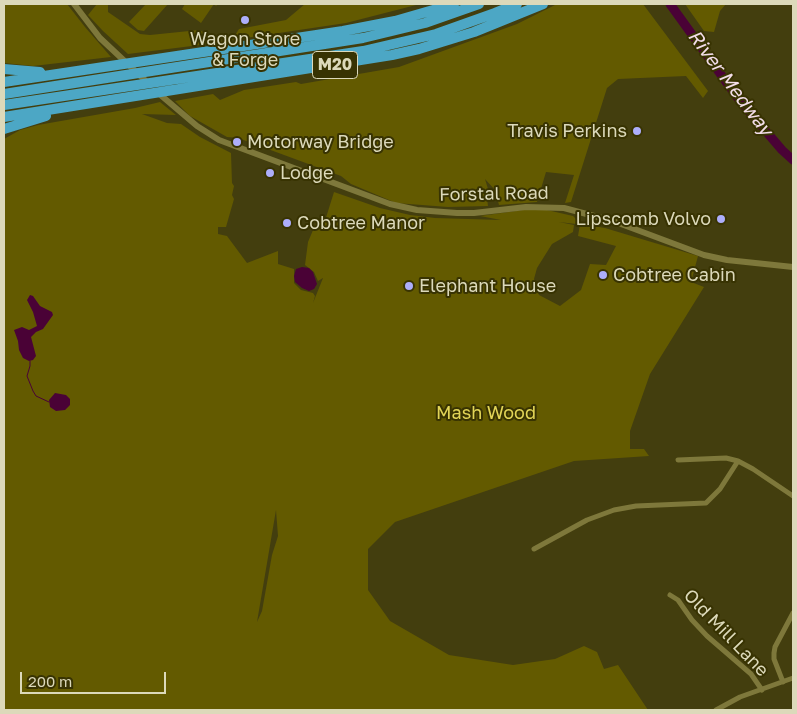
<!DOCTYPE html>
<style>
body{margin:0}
#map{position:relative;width:797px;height:714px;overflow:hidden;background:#433e0e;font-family:"Golos Text",sans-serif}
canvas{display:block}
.frame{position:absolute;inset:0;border:5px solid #dcd9ba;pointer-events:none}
.scale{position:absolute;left:20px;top:672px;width:146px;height:22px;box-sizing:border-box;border:2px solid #dcd9ba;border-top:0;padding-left:6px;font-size:15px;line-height:18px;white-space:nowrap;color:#dcd9ba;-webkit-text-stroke:4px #383302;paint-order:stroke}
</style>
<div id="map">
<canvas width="797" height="714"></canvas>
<div class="frame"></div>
<div class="scale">200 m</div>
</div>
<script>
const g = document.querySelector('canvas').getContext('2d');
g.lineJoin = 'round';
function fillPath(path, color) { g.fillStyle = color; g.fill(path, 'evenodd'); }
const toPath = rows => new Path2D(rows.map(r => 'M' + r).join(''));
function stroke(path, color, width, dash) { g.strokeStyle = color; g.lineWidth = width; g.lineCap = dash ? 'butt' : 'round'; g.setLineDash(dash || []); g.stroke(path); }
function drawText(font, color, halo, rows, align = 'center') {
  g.font = font + ' "Golos Text",sans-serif'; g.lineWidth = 4; g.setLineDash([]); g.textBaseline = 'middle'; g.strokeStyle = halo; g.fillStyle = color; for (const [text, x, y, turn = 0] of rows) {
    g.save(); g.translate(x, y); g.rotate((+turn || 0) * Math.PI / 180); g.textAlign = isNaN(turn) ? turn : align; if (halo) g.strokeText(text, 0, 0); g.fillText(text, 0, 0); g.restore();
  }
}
fillPath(toPath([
 [4,4,67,4,85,27,111,57,33,66,4,63],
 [97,4,108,4,108,12,140,34,150,35,199,30,224,42,128,54,103,31,88,15],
 [146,4,168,4,144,31,138,30,129,22],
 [185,4,218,4,216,6,214,4,201,23,182,9],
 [305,4,420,4,346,23,232,40,239,29,286,20],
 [557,4,643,4,708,91,703,98,686,76,618,79,607,88,571,202,565,203,574,175,546,172,537,202,499,205,495,190,485,179,488,189,486,190,488,206,448,207,396,203,351,184,341,176,238,138,227,137,190,116,175,101,213,94,220,100,244,90,296,82,301,84,399,67,517,24],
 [685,4,726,4,720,11,714,32,704,31],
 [160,102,176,115,142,114,167,123,181,124,200,137,231,153,232,183,234,186,232,195,234,199,226,227,218,227,218,234,227,236,247,263,278,251,278,264,294,269,294,283,301,290,313,293,315,296,313,303,323,278,318,281,314,272,305,265,308,242,316,223,324,224,334,192,380,208,410,215,435,218,501,220,480,216,523,210,547,210,573,216,577,220,576,224,559,222,574,225,573,232,552,244,537,268,534,279,539,295,560,306,581,290,590,264,606,265,616,246,578,236,580,224,605,228,698,256,691,282,704,287,650,374,630,431,630,449,644,449,649,456,574,461,395,522,368,549,368,590,390,621,449,655,513,665,555,659,584,646,597,652,604,669,618,665,648,710,4,710,4,139,20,130,38,125,135,108],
 [276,510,278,536,272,555,262,611,257,622]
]), '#635a00');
fillPath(toPath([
 [302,267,309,268,313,272,317,284,314,289,309,291,302,288,295,282,294,276,296,269],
 [30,295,33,296,40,306,52,312,53,315,43,329,36,332,31,337,36,356,33,360,29,361,23,358,19,350,18,341,14,330,22,327,29,330,37,326,33,312,27,300],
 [55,393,66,395,70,399,70,405,65,410,56,411,50,407,49,400]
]), '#4a0236');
stroke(toPath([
 [30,361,30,366,27,376,33,391,36,396,49,402]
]), '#4a0236', 1);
stroke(toPath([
 [670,4,740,101,782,150,793,160]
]), '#4a0236', 9);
stroke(toPath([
 [678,460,726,458,738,461],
 [534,549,587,520,614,510,636,506,706,503,720,489,738,461,753,469,793,496],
 [670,595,678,600,692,620,707,636,751,674,762,690],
 [783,682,774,659,774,653,775,647,793,613],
 [716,710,740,697,793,678]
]), '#7e783b', 5);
stroke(toPath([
 [74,4,100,38,150,85],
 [157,92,197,126,219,140,390,204,417,210,457,213,474,213,526,207,564,208,613,221,704,255,727,260,793,267]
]), '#7e783b', 6);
stroke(toPath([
 [4,69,40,72],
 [4,82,343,31,395,21,454,4],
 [4,94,363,38,425,23,479,4],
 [4,105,363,51,436,34,495,13,517,4],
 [4,117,392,55,419,49,474,32,543,4],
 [4,129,46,116]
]), '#4ca7c5', 10);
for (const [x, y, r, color] of [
 [245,20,5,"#adaefb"],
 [637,131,5,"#adaefb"],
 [237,142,5,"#adaefb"],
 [270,173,5,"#adaefb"],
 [721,219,5,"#adaefb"],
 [287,223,5,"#adaefb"],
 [603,275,5,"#adaefb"],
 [409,286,5,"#adaefb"]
]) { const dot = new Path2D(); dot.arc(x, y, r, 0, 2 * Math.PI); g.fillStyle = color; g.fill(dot); stroke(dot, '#383302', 2); }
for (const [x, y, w] of [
 [335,65,45]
]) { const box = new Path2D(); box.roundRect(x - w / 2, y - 13.5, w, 27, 4); g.fillStyle = '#383302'; g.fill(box); stroke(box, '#dcd9ba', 1); }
drawText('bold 16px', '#dcd9ba', null, [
 ["M20",335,65]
]);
drawText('18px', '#dcd9ba', '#383302', [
 ["Wagon Store",245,39,"center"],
 ["& Forge",245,60,"center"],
 ["Travis Perkins",627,131,"right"],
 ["Motorway Bridge",247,142],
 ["Lodge",280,173],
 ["Lipscomb Volvo",711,219,"right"],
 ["Cobtree Manor",297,223],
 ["Cobtree Cabin",613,275],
 ["Elephant House",419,286]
], 'left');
drawText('18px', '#dcd9ba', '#383302', [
 ["Forstal Road",494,194,-1],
 ["Old Mill Lane",726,633,46]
]);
drawText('18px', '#e2d557', '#383302', [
 ["Mash Wood",486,413]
]);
drawText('italic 19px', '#f3dde9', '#383302', [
 ["River Medway",730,83,53]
]);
</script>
